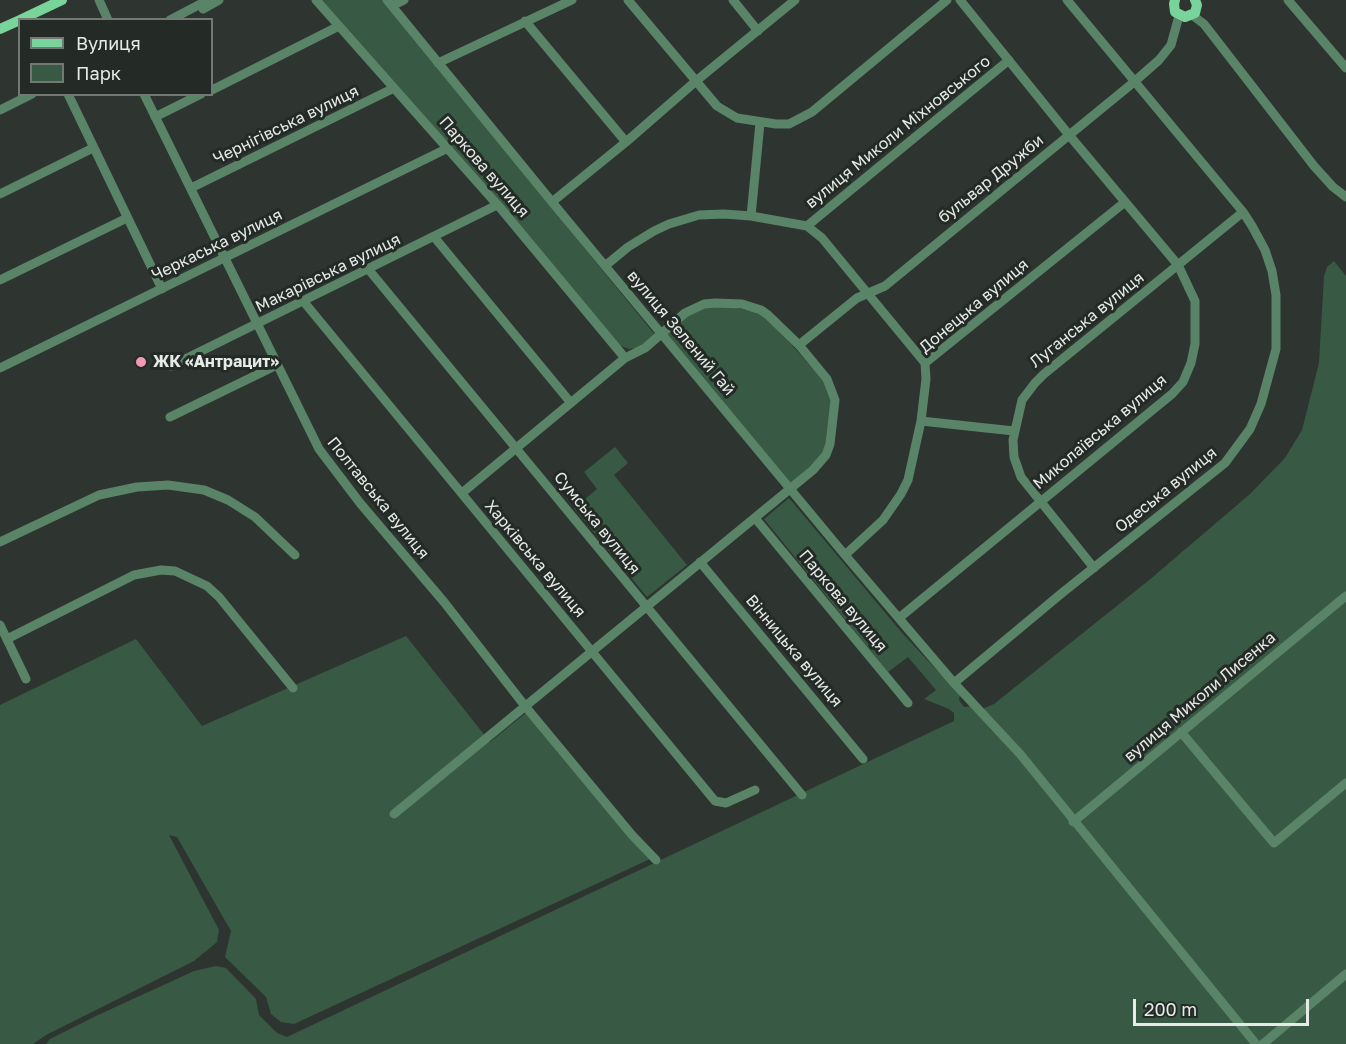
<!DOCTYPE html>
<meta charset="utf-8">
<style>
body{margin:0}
#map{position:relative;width:1346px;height:1044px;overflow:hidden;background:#2e3530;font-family:"Golos Text",sans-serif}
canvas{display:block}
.legend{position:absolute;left:18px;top:18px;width:195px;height:78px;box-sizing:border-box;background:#242b26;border:2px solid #727873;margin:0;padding:8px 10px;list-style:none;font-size:18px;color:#e6ebe7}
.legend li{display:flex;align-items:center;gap:12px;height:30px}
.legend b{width:30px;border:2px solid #727873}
.scale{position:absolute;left:1133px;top:999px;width:176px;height:27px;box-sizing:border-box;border:3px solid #e6ebe7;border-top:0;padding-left:8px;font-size:18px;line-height:21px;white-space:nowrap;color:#e6ebe7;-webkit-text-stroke:4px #242b26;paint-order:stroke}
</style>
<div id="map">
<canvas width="1346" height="1044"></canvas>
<ul class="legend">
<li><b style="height:8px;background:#78d49a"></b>Вулиця</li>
<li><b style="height:16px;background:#385943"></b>Парк</li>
</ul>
<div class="scale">200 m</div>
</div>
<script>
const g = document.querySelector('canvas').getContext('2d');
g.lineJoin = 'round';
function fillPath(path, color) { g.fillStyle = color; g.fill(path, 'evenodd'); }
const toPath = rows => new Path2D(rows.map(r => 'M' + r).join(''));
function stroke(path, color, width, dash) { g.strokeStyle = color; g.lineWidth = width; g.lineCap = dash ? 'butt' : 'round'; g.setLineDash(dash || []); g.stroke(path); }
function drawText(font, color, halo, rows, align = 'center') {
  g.font = font + ' "Golos Text",sans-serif'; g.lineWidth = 6; g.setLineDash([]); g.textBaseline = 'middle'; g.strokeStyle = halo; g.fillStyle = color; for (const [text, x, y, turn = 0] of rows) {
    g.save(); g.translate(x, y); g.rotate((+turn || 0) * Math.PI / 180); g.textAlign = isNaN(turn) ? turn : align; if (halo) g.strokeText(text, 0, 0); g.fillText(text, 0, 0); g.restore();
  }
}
fillPath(toPath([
 [320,0,383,0,655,335,638,348,629,349,618,345],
 [1334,261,1346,276,1346,1044,46,1044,50,1039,98,1015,194,971,216,966,226,968,256,999,259,1015,277,1033,287,1037,954,721,954,713,949,709,924,699,936,690,908,657,888,672,764,519,789,498,903,634,960,695,959,700,964,707,972,706,977,711,994,704,1148,581,1250,494,1285,458,1302,430,1319,363,1324,276,1327,267],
 [723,306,759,312,767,317,823,380,829,391,832,405,827,444,821,458,791,488,662,332,694,308],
 [615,447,628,463,614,475,687,565,647,597,574,508,597,489,584,472],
 [406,636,490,742,527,712,650,859,294,1024,281,1022,271,1014,266,997,225,957,231,931,177,837,169,835,219,930,217,942,194,961,46,1035,33,1044,0,1044,0,705,136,639,202,726]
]), '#385943');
stroke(toPath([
 [99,0,108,20],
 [316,0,502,210,625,358],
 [387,0,552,202,845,555,954,683,1020,754,1256,1044],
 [628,0,717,106,737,118,776,124,789,124,812,112,947,0],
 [733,0,758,31],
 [1288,0,1346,68],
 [392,6,404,0],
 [203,9,219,0],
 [1192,15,1204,24,1314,166,1333,187,1346,197],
 [170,20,208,0],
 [525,21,626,142],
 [438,63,572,0],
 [212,90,339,26],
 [68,94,162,289],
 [144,94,319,449,360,503,444,602,525,706,632,835,656,860],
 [0,110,32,94],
 [155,117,201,94],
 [191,188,394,88],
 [0,194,93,148],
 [552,202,626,142,696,81,795,0],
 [751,216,760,123],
 [807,226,822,238,925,363],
 [435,238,571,403],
 [605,266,628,247,654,231,669,224,699,215,724,214,751,216,807,226,1009,60],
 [369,270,802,795],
 [0,280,127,218],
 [304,302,715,801,726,803,755,790],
 [799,345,857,298,885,286,1134,82,1159,60,1171,45,1179,16],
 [171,366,497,205],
 [0,368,448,148],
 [170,417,277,365],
 [921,421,1014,431],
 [755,518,908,703],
 [0,542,99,495,137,487,168,485,204,490,228,500,255,517,295,555],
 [845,555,883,520,901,494,908,480,921,421,926,379,925,363,1125,202],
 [700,562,863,759],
 [1094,568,1021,477,1014,457,1013,440,1022,400,1035,383,1044,374,1243,212],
 [899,618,1172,394,1183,382,1191,363,1195,344,1195,301,1178,265,1069,135,960,0],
 [0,625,26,679],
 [7,639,134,575,161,570,175,571,207,586,219,597,293,688],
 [954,683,1062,593,1225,463,1250,429,1261,404,1276,349,1276,295,1272,271,1265,250,1252,226,1243,212,1067,0],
 [1181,732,1274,843,1346,783],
 [394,814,813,470,826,455,830,444,835,400,827,379,799,345,768,315,761,310,742,304,715,303,704,304,685,313,645,348,625,358,462,493],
 [1073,822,1346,596],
 [1263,1044,1346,974]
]), '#598467', 9);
stroke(toPath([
 [1175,0,1174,4,1175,12,1185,17,1195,13,1197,5,1195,0],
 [20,20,62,0],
 [0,29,20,20]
]), '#78d49a', 10);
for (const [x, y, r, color] of [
 [141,362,6,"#f09ab6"]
]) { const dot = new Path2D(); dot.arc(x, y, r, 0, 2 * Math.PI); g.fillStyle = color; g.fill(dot); stroke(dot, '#242b26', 2); }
drawText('16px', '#e6ebe7', '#242b26', [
 ["Чернігівська вулиця",286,125,-26],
 ["вулиця Миколи Міхновського",898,132,-39],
 ["Паркова вулиця",484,167,49],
 ["бульвар Дружби",991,179,-39],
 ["Черкаська вулиця",217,245,-26],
 ["Макарівська вулиця",328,273,-26],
 ["Донецька вулиця",974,306,-40],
 ["Луганська вулиця",1087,320,-39],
 ["вулиця Зелений Гай",681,333,50],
 ["Миколаївська вулиця",1100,432,-40],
 ["Одеська вулиця",1166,490,-39],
 ["Полтавська вулиця",378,498,51],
 ["Сумська вулиця",597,523,51],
 ["Харківська вулиця",535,559,50],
 ["Паркова вулиця",843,601,50],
 ["Вінницька вулиця",794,651,50],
 ["вулиця Миколи Лисенка",1200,697,-40]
]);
drawText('bold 16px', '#e6ebe7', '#242b26', [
 ["ЖК «Антрацит»",153,362]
], 'left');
</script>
